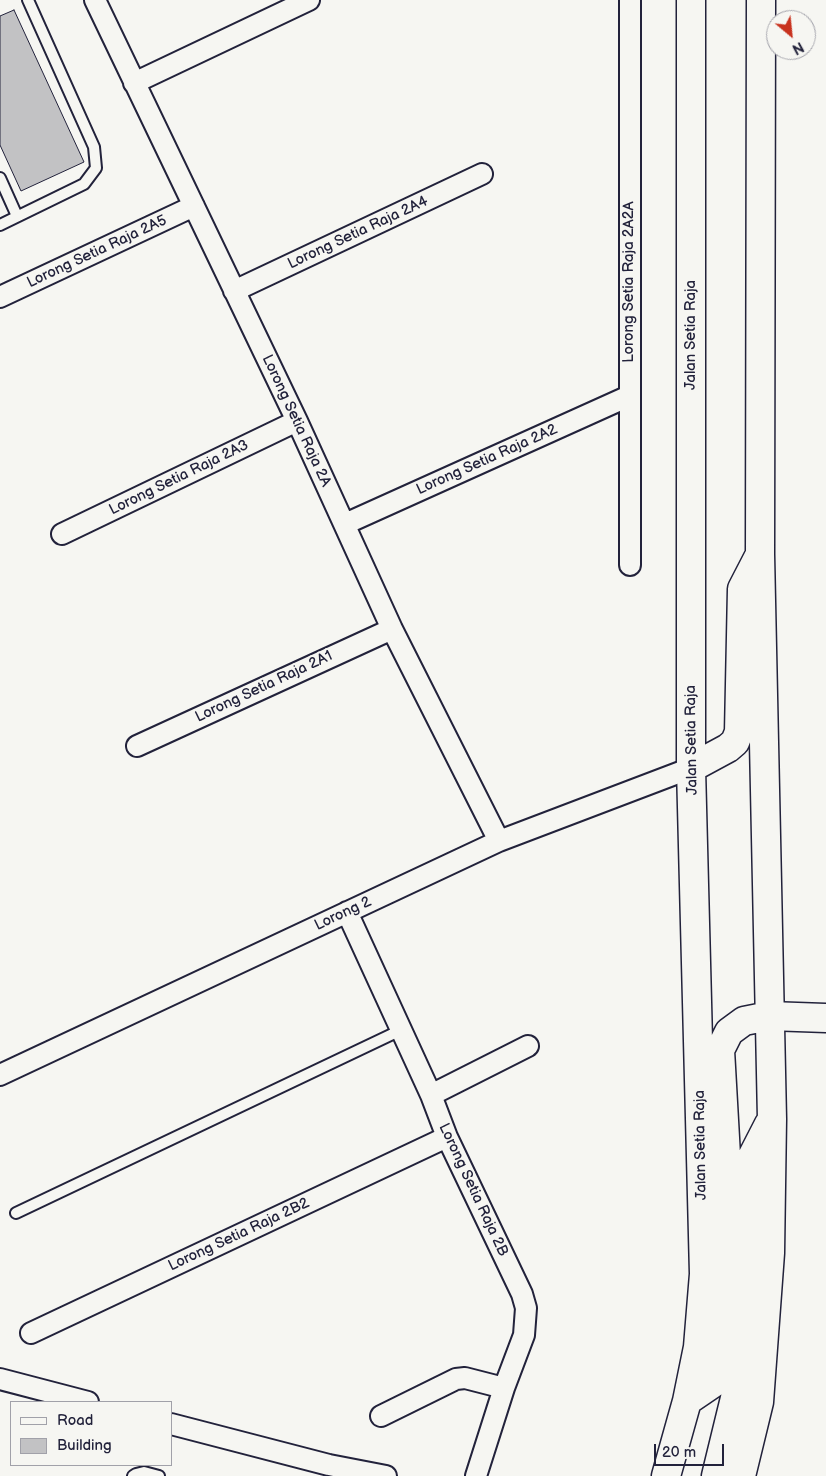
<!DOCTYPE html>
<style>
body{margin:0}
#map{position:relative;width:826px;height:1476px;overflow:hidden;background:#f6f6f2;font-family:"Balsamiq Sans",sans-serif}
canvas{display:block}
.legend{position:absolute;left:10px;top:1401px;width:162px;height:65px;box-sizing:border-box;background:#f6f6f2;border:1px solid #a1a1a9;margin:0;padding:6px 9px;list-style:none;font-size:15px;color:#22223b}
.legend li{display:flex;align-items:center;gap:10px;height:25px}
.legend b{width:25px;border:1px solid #a1a1a9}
.north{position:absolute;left:766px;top:10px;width:50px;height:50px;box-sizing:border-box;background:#f6f6f2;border:1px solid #a1a1a9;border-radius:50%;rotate:152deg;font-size:14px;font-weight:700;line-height:20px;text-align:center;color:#22223b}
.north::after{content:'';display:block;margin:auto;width:18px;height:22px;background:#c8321e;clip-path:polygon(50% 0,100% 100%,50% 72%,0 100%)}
.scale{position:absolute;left:654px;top:1444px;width:70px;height:22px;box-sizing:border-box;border:2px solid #22223b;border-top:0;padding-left:6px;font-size:15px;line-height:18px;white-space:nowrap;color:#22223b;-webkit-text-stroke:4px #f6f6f2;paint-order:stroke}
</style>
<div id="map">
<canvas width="826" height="1476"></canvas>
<ul class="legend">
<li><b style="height:6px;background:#f6f6f2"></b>Road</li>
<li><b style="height:14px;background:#c2c2c4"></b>Building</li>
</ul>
<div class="north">N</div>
<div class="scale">20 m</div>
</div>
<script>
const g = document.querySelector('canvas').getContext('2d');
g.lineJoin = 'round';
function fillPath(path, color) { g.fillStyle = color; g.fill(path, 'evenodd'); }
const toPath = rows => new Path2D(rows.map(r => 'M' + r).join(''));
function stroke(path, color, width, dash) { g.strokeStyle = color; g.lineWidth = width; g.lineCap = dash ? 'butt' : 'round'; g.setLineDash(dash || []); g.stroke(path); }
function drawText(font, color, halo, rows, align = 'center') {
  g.font = font + ' "Balsamiq Sans",sans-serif'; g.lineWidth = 4; g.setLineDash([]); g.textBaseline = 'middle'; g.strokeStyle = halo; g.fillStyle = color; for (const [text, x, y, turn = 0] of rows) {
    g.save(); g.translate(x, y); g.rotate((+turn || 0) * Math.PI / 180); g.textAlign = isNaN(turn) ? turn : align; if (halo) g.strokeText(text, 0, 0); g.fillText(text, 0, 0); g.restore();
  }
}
const building = toPath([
 [14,10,84,162,21,191,0,145,0,16,14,10]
]);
fillPath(building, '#c2c2c4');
stroke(building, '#22223b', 1);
const lane = toPath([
 [0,178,17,216],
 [0,225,84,184,96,168,94,147,28,0],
 [16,1213,401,1030],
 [133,1476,136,1474,144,1472,159,1476]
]);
const street = toPath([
 [95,0,297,421,392,629,499,841],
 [134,83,309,0],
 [234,291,482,174],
 [0,297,194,206],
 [345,524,629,396],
 [62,534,297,421],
 [630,565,630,0],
 [137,746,392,629],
 [347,912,431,1095,447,1137,522,1294,526,1308,524,1335,504,1388,476,1476],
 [0,1075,499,841,691,768],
 [431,1095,528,1046],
 [31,1333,447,1137],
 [0,1379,88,1402],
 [381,1416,456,1379,465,1378,504,1388],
 [171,1424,329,1465,386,1476]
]);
const secondary = toPath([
 [769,1016,826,1018]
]);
const primary = toPath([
 [691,768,728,748,735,742,739,732,742,589,758,558],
 [687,1401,712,1384,723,1338,728,1191,720,1050,729,1032,744,1021,769,1016],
 [666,1476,687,1401,698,1347,704,1274,691,768,691,0],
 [716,1476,744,1361,750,1274,750,1161,769,1124],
 [741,1476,759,1402,770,1253,772,1119,760,554,761,0]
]);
stroke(lane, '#22223b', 14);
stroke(street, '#22223b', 24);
stroke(secondary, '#22223b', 31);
stroke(primary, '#22223b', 31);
stroke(lane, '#f6f6f2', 10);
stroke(street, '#f6f6f2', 20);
stroke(secondary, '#f6f6f2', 28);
stroke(primary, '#f6f6f2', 28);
drawText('15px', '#22223b', '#f6f6f2', [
 ["Lorong Setia Raja 2A4",358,233,-25],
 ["Lorong Setia Raja 2A5",97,252,-25],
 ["Lorong Setia Raja 2A2A",629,282,-90],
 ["Jalan Setia Raja",691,335,-90],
 ["Lorong Setia Raja 2A",296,421,65],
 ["Lorong Setia Raja 2A2",487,460,-24],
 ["Lorong Setia Raja 2A3",179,478,-26],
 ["Lorong Setia Raja 2A1",264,687,-25],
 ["Jalan Setia Raja",692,740,-91],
 ["Lorong 2",343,914,-25],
 ["Jalan Setia Raja",701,1145,-91],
 ["Lorong Setia Raja 2B",473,1190,65],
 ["Lorong Setia Raja 2B2",239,1235,-25]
]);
</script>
